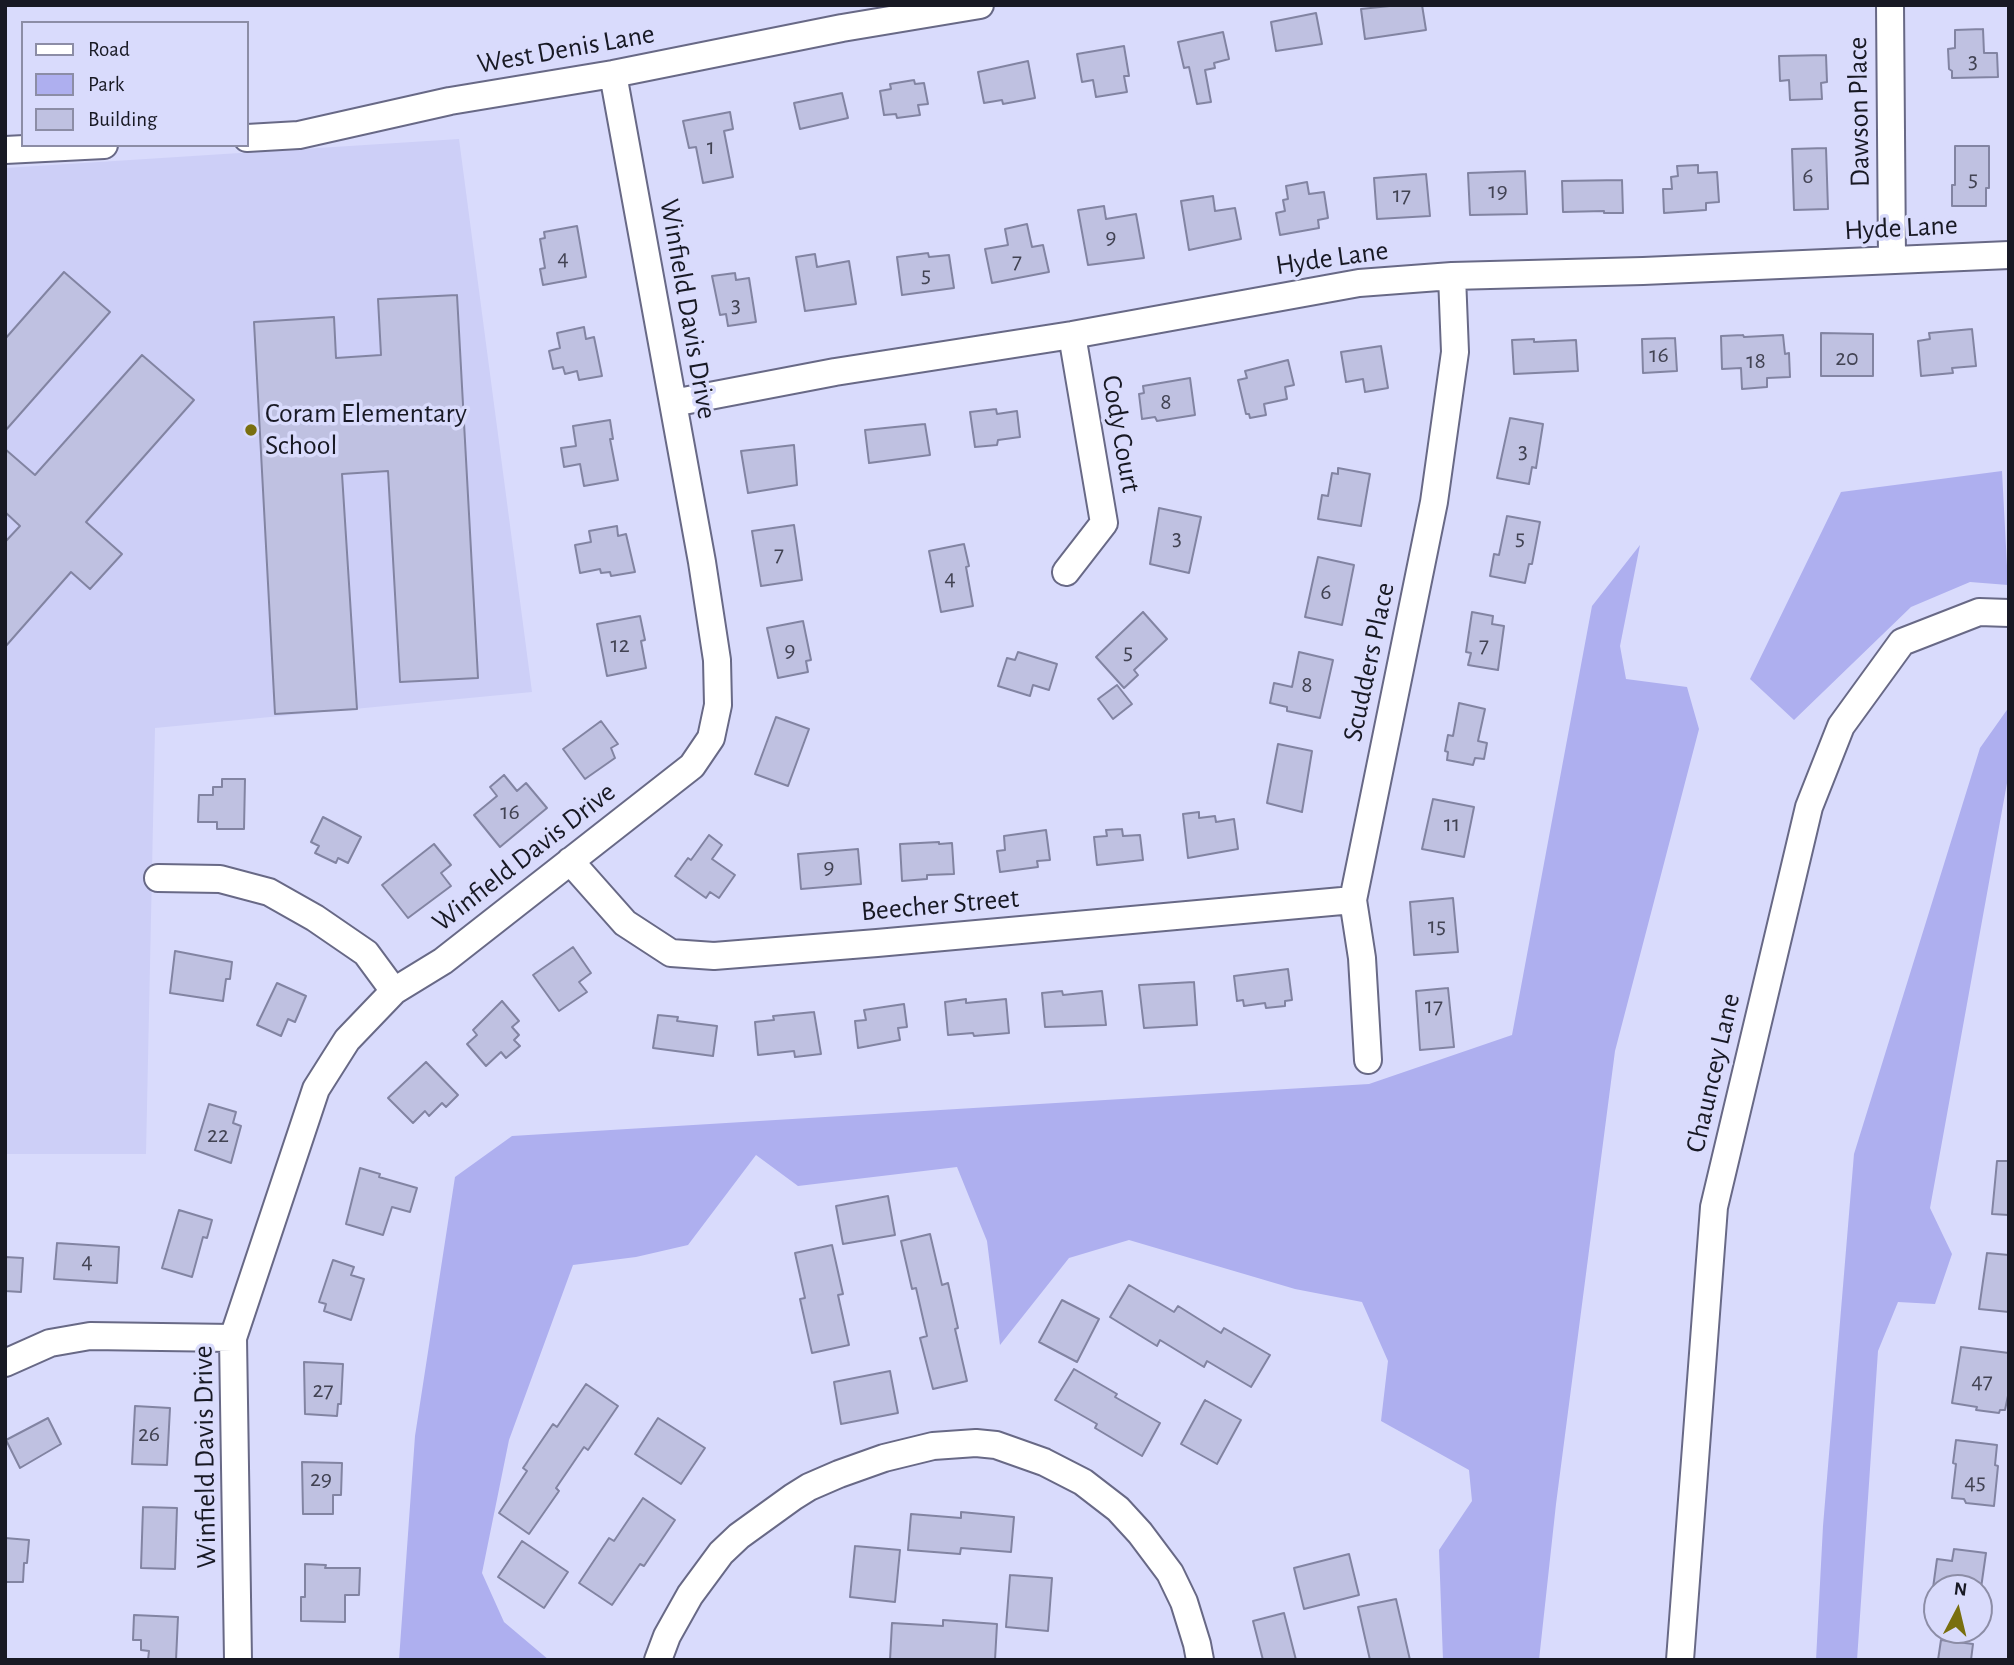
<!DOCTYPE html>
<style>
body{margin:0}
#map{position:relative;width:2014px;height:1665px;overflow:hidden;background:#d9dbfc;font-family:"Alegreya Sans",sans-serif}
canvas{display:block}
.frame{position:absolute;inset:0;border:7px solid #181924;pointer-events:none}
.legend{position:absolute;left:21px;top:21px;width:228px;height:126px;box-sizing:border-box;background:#d9dbfc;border:2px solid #8c8da6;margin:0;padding:9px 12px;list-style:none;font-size:21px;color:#181924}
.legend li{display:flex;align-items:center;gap:14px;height:35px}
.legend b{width:35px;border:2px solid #8c8da6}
.north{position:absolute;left:1923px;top:1574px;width:70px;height:70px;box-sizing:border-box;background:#d9dbfc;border:2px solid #8c8da6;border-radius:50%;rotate:7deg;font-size:19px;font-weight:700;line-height:28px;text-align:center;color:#181924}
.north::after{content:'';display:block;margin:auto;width:24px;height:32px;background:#796f0f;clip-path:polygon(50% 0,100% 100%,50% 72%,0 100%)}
</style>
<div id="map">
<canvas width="2014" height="1665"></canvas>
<div class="frame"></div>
<ul class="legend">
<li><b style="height:9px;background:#fff"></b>Road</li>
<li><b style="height:19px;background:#aeafef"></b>Park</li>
<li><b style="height:19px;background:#bfc1e1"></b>Building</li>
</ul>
<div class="north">N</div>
</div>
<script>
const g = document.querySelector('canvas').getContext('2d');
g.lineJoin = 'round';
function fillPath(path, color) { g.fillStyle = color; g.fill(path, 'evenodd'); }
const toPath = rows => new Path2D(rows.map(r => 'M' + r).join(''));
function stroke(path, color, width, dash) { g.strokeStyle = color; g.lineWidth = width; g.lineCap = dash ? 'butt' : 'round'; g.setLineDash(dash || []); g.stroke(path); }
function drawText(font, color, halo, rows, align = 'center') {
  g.font = font + ' "Alegreya Sans",sans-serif'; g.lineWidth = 7; g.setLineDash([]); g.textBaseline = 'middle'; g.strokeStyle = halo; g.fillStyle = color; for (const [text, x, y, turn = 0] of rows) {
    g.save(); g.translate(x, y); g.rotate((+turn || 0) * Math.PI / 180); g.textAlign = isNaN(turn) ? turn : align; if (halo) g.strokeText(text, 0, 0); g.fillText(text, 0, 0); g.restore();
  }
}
fillPath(toPath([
 [459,139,532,692,155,728,146,1154,5,1154,5,168]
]), '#cdcff7');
fillPath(toPath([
 [2002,471,2008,585,1970,582,1911,607,1794,720,1750,679,1841,492],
 [1640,545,1620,646,1626,679,1687,687,1699,729,1615,1051,1556,1504,1539,1660,1443,1660,1439,1550,1472,1501,1469,1470,1381,1421,1388,1361,1362,1302,1295,1289,1129,1240,1069,1258,1000,1345,987,1241,957,1167,798,1186,756,1155,688,1245,636,1257,573,1265,509,1440,482,1573,504,1622,549,1660,399,1660,415,1436,455,1177,512,1136,1369,1084,1512,1035,1592,606],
 [2009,707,2009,772,1930,1208,1952,1254,1935,1304,1898,1302,1878,1351,1857,1660,1816,1660,1823,1526,1854,1154,1980,748]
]), '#aeafef');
const building = toPath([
 [1399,5,1422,5,1426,30,1365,39,1361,9,1399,5],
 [1316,13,1322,44,1276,51,1271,22,1316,13],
 [1983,29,1984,53,1997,53,1998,77,1952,78,1952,71,1949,69,1948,49,1955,48,1955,30,1983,29],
 [1223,32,1229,59,1214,63,1215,68,1205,70,1211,102,1197,104,1189,67,1184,68,1178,42,1223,32],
 [1124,46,1129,76,1124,76,1127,92,1096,97,1093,80,1082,82,1077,54,1124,46],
 [1826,55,1827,82,1821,83,1822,99,1790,100,1789,80,1780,81,1779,56,1826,55],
 [1028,61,1035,98,1003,104,1002,100,984,103,978,72,1028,61],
 [914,80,915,84,924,83,928,104,918,105,920,115,897,118,896,114,884,115,880,91,891,89,890,84,914,80],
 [842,93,848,118,800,129,794,103,842,93],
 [730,112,733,129,724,131,733,177,703,183,696,147,689,148,683,121,730,112],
 [1955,146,1989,146,1989,188,1986,188,1986,206,1952,206,1952,185,1955,185,1955,146],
 [1826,148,1828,209,1794,210,1792,149,1826,148],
 [1698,165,1698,173,1717,172,1719,202,1706,203,1706,210,1664,213,1663,189,1672,189,1671,177,1678,176,1677,166,1698,165],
 [1525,171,1527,214,1470,215,1468,173,1525,171],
 [1426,174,1430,216,1377,219,1374,178,1426,174],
 [1622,180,1623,213,1604,213,1604,211,1563,212,1562,181,1622,180],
 [1307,182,1309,194,1324,192,1328,218,1318,220,1319,228,1280,235,1276,213,1285,211,1283,200,1288,199,1286,186,1307,182],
 [1213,196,1215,211,1235,208,1241,239,1189,250,1181,201,1213,196],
 [1104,206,1106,219,1136,214,1144,258,1088,265,1078,210,1104,206],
 [1027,224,1032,247,1043,245,1049,272,992,283,985,249,1008,245,1005,229,1027,224],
 [577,226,586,277,543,285,540,269,545,268,540,239,545,238,544,232,577,226],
 [928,253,929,257,949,255,954,288,902,295,897,257,928,253],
 [815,254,817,267,849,261,856,304,805,311,796,257,815,254],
 [64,272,110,312,5,431,5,339,64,272],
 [735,273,736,280,749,278,756,322,728,326,726,314,720,315,712,276,735,273],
 [457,295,478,678,400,682,388,471,342,474,357,709,275,714,254,322,334,317,336,358,381,355,378,299,457,295],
 [584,327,586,339,594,337,602,376,579,380,577,371,565,374,563,367,553,369,549,351,560,348,557,333,584,327],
 [1972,329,1976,366,1952,368,1953,373,1921,376,1918,341,1930,339,1929,333,1972,329],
 [1821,333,1873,334,1873,376,1821,376,1821,333],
 [1743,335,1744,337,1783,335,1785,354,1789,353,1790,377,1767,378,1767,387,1742,389,1741,368,1722,369,1721,336,1743,335],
 [1675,338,1677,371,1643,373,1642,339,1675,338],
 [1534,339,1534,342,1576,340,1578,371,1514,374,1512,340,1534,339],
 [1381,346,1388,388,1365,392,1363,379,1346,382,1341,352,1381,346],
 [142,355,194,400,86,522,122,554,90,589,71,572,5,647,5,542,20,526,5,512,5,449,35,475,142,355],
 [1288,360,1294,385,1285,387,1287,399,1264,404,1266,415,1250,418,1249,414,1246,414,1238,380,1247,378,1245,371,1288,360],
 [1190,378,1195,415,1157,421,1155,417,1142,419,1139,394,1144,393,1143,386,1190,378],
 [996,409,997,414,1017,411,1020,437,998,440,997,445,975,447,970,412,996,409],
 [1510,418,1543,424,1536,468,1532,467,1529,484,1497,478,1510,418],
 [610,420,613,439,610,439,618,480,584,486,580,464,564,467,561,448,576,446,573,426,610,420],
 [925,424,930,455,869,463,865,430,925,424],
 [794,445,797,485,748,493,741,451,794,445],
 [1338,468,1370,474,1361,526,1318,519,1322,495,1328,496,1332,473,1338,474,1338,468],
 [1159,508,1201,517,1189,573,1150,564,1159,508],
 [1507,516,1540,522,1532,564,1529,564,1525,583,1490,576,1494,554,1499,555,1507,516],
 [794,525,802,580,761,586,752,531,794,525],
 [617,526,618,536,626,534,635,572,611,576,610,572,601,573,600,569,580,573,575,545,591,542,589,531,617,526],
 [964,544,969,566,966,567,973,606,941,612,929,551,964,544],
 [1318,557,1354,565,1342,625,1305,617,1318,557],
 [1143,612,1167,639,1134,670,1138,675,1124,688,1096,657,1143,612],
 [1472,612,1493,616,1492,624,1504,626,1498,670,1468,665,1471,653,1466,652,1472,612],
 [640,616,645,640,641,641,646,668,607,676,597,624,640,616],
 [803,621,811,660,806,661,808,672,778,678,767,628,803,621],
 [1018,652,1057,664,1049,690,1033,685,1030,696,998,686,1007,658,1015,660,1018,652],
 [1299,652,1333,660,1320,718,1287,711,1287,707,1270,703,1274,683,1292,687,1299,652],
 [1117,685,1132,704,1113,719,1098,699,1117,685],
 [1459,703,1485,709,1478,741,1487,743,1484,759,1475,758,1473,765,1447,760,1448,752,1445,751,1448,735,1453,736,1459,703],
 [776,717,809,729,788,786,755,774,776,717],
 [601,721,618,744,611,748,615,758,585,779,563,749,601,721],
 [1278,744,1312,751,1302,812,1267,803,1278,744],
 [504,775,517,791,526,783,547,808,500,847,474,815,497,796,490,787,504,775],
 [222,779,245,779,244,829,217,829,217,822,198,822,199,795,213,795,213,787,222,787,222,779],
 [1433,799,1474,807,1464,857,1422,849,1433,799],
 [1199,812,1199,818,1215,816,1216,822,1234,819,1238,849,1188,858,1183,814,1199,812],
 [323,817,361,837,348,863,338,858,336,863,315,853,319,846,311,842,323,817],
 [1122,829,1123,836,1140,835,1143,860,1097,865,1094,837,1107,836,1106,830,1122,829],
 [1046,830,1050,860,1037,861,1038,867,1000,872,997,851,1005,850,1004,836,1046,830],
 [709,835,722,845,712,859,735,875,719,898,710,892,706,898,675,876,688,858,691,860,709,835],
 [939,842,939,844,952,843,954,874,927,875,927,879,902,881,900,844,939,842],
 [434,844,451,865,441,873,451,886,408,918,382,885,434,844],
 [858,849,861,884,801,889,798,854,858,849],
 [1453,898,1458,952,1414,955,1410,902,1453,898],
 [573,947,591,973,579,982,587,992,559,1011,533,975,573,947],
 [175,951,232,962,230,979,226,979,223,1001,170,993,175,951],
 [1288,969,1292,1000,1285,1001,1285,1006,1266,1008,1265,1003,1244,1006,1243,1000,1237,1001,1234,976,1288,969],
 [1194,982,1197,1025,1144,1028,1139,985,1194,982],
 [277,983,306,996,295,1022,288,1019,281,1036,257,1025,277,983],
 [1448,988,1454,1047,1420,1050,1416,991,1448,988],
 [1062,991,1063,995,1102,991,1106,1025,1045,1027,1042,993,1062,991],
 [966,999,966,1003,1006,999,1009,1033,974,1036,973,1033,948,1035,945,1002,966,999],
 [502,1001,519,1021,512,1027,519,1035,514,1040,520,1046,506,1058,501,1052,486,1066,467,1044,477,1035,473,1030,502,1001],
 [904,1004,907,1027,898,1028,900,1040,858,1048,855,1021,866,1020,864,1010,904,1004],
 [814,1012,821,1054,795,1057,794,1051,758,1055,755,1022,774,1020,773,1016,814,1012],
 [658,1015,678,1017,677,1021,717,1026,713,1056,653,1048,658,1015],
 [426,1062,458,1095,446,1107,442,1103,429,1116,425,1111,413,1123,388,1098,426,1062],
 [209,1104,236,1112,233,1123,241,1126,231,1163,195,1150,209,1104],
 [1997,1161,2009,1161,2009,1215,1992,1214,1997,1161],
 [360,1168,380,1174,379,1177,417,1188,410,1212,392,1207,383,1235,346,1224,360,1168],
 [888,1196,895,1235,843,1244,836,1206,888,1196],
 [179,1210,212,1220,207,1238,203,1237,192,1277,162,1268,179,1210],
 [930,1234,942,1285,948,1283,958,1328,955,1329,967,1381,933,1389,920,1338,927,1336,916,1288,912,1289,901,1241,930,1234],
 [57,1243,119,1247,117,1283,54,1279,57,1243],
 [832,1245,843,1294,838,1295,849,1345,812,1353,800,1299,805,1298,795,1253,832,1245],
 [1987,1253,2009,1255,2009,1312,1979,1309,1987,1253],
 [5,1257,23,1258,21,1292,5,1291,5,1257],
 [333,1260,354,1267,351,1275,364,1279,351,1320,324,1311,326,1304,319,1302,333,1260],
 [1129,1285,1174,1312,1178,1306,1221,1333,1224,1328,1270,1355,1251,1387,1207,1361,1204,1367,1160,1340,1157,1346,1110,1317,1129,1285],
 [1062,1300,1099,1319,1077,1362,1039,1342,1062,1300],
 [1961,1347,2009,1353,2009,1391,2005,1410,2000,1410,1999,1413,1976,1410,1977,1407,1952,1403,1961,1347],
 [304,1362,343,1364,341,1404,338,1404,337,1416,305,1414,304,1362],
 [1074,1369,1117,1394,1115,1397,1160,1423,1142,1456,1095,1428,1097,1424,1055,1400,1074,1369],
 [890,1371,898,1413,841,1424,834,1382,890,1371],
 [586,1384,618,1406,588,1450,584,1447,556,1488,559,1491,529,1534,499,1513,527,1471,523,1468,553,1424,557,1427,586,1384],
 [1205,1400,1241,1420,1217,1464,1181,1444,1205,1400],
 [135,1406,170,1408,167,1465,132,1464,135,1406],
 [48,1418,61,1444,20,1468,6,1440,48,1418],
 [658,1418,705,1448,681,1484,635,1454,658,1418],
 [1956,1440,1997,1445,1995,1465,1998,1466,1994,1506,1966,1503,1964,1499,1952,1498,1956,1464,1953,1463,1956,1440],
 [302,1462,342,1463,341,1495,333,1495,333,1514,303,1514,302,1462],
 [643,1498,675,1520,644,1566,640,1564,612,1605,579,1583,609,1538,614,1541,643,1498],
 [143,1507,177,1508,175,1569,141,1568,143,1507],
 [961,1512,1014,1517,1011,1552,961,1548,960,1554,908,1550,911,1514,961,1518,961,1512],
 [5,1538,29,1540,27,1563,24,1563,23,1582,5,1582,5,1538],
 [522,1541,568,1572,544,1608,498,1577,522,1541],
 [855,1546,900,1550,895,1602,850,1597,855,1546],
 [1954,1549,1986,1553,1981,1588,1933,1588,1937,1559,1952,1561,1954,1549],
 [1349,1554,1359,1595,1304,1609,1294,1568,1349,1554],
 [305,1564,326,1565,325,1568,360,1568,359,1595,345,1595,345,1622,301,1621,301,1597,305,1597,305,1564],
 [1010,1575,1052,1578,1048,1631,1006,1627,1010,1575],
 [1396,1599,1410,1660,1370,1660,1358,1607,1396,1599],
 [1284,1613,1296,1660,1263,1660,1253,1621,1284,1613],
 [134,1615,178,1617,176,1660,148,1660,149,1651,141,1650,141,1640,133,1640,134,1615],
 [943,1620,997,1624,995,1660,890,1660,892,1623,943,1626,943,1620],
 [1941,1640,1973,1644,1971,1660,1938,1660,1941,1640]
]);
fillPath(building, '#bfc1e1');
stroke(building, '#8284a2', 2);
const street = toPath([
 [1890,5,1892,260],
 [247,138,299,135,450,101,613,74,842,28,980,5],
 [5,150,104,145],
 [673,403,835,372,1072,335,1359,283,1452,276,1643,271,2009,255],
 [1066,572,1104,523,1072,335],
 [570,861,625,923,671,953,714,956,877,943,1353,900],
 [158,878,220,879,269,892,315,918,366,953,394,991],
 [1368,1060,1362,958,1353,900,1434,502,1455,352,1452,276],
 [5,1363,50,1343,90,1336,233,1338],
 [238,1660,233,1338,316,1089,347,1040,394,991,443,961,692,766,711,738,718,705,717,660,702,562,613,74],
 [658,1660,667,1636,690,1595,721,1553,739,1536,793,1497,809,1487,839,1474,884,1458,933,1446,976,1443,996,1445,1044,1462,1083,1482,1118,1509,1140,1533,1170,1573,1184,1602,1197,1644,1200,1660],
 [1680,1660,1714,1207,1809,807,1841,726,1902,642,1979,612,2009,613]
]);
stroke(street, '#686986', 30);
stroke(street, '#fff', 26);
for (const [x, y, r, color] of [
 [251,430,7,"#796f0f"]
]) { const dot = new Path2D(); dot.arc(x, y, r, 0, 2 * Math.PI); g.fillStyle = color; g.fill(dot); stroke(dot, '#d9dbfc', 2.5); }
drawText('24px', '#424353', null, [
 ["3",1973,61],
 ["1",711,147],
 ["6",1808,176],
 ["5",1973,179],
 ["19",1498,191],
 ["17",1402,195],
 ["9",1111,237],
 ["4",563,258],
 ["7",1017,261],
 ["5",926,275],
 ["3",736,305],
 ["16",1659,355],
 ["20",1847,358],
 ["18",1756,361],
 ["8",1166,402],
 ["3",1523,451],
 ["3",1177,538],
 ["5",1520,538],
 ["7",779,554],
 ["4",950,578],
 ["6",1326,592],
 ["12",620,645],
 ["7",1484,645],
 ["9",790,650],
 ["5",1128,652],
 ["8",1307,685],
 ["16",510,812],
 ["11",1452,824],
 ["9",829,867],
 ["15",1437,926],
 ["17",1434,1006],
 ["22",218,1135],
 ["4",87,1261],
 ["47",1982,1381],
 ["27",323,1390],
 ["26",149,1434],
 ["29",321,1479],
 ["45",1975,1482]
]);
drawText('28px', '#181924', '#d9dbfc', [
 ["West Denis Lane",566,49,-10],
 ["Dawson Place",1859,112,-91],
 ["Hyde Lane",1901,228,-3],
 ["Hyde Lane",1332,258,-8],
 ["Winfield Davis Drive",688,309,80],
 ["Cody Court",1121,434,80],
 ["Scudders Place",1369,662,-78],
 ["Winfield Davis Drive",524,857,-38],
 ["Beecher Street",940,905,-5],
 ["Chauncey Lane",1713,1073,-77],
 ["Winfield Davis Drive",205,1457,-91]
]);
drawText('28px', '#181924', '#d9dbfc', [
 ["Coram Elementary",265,414],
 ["School",265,446]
], 'left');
</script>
